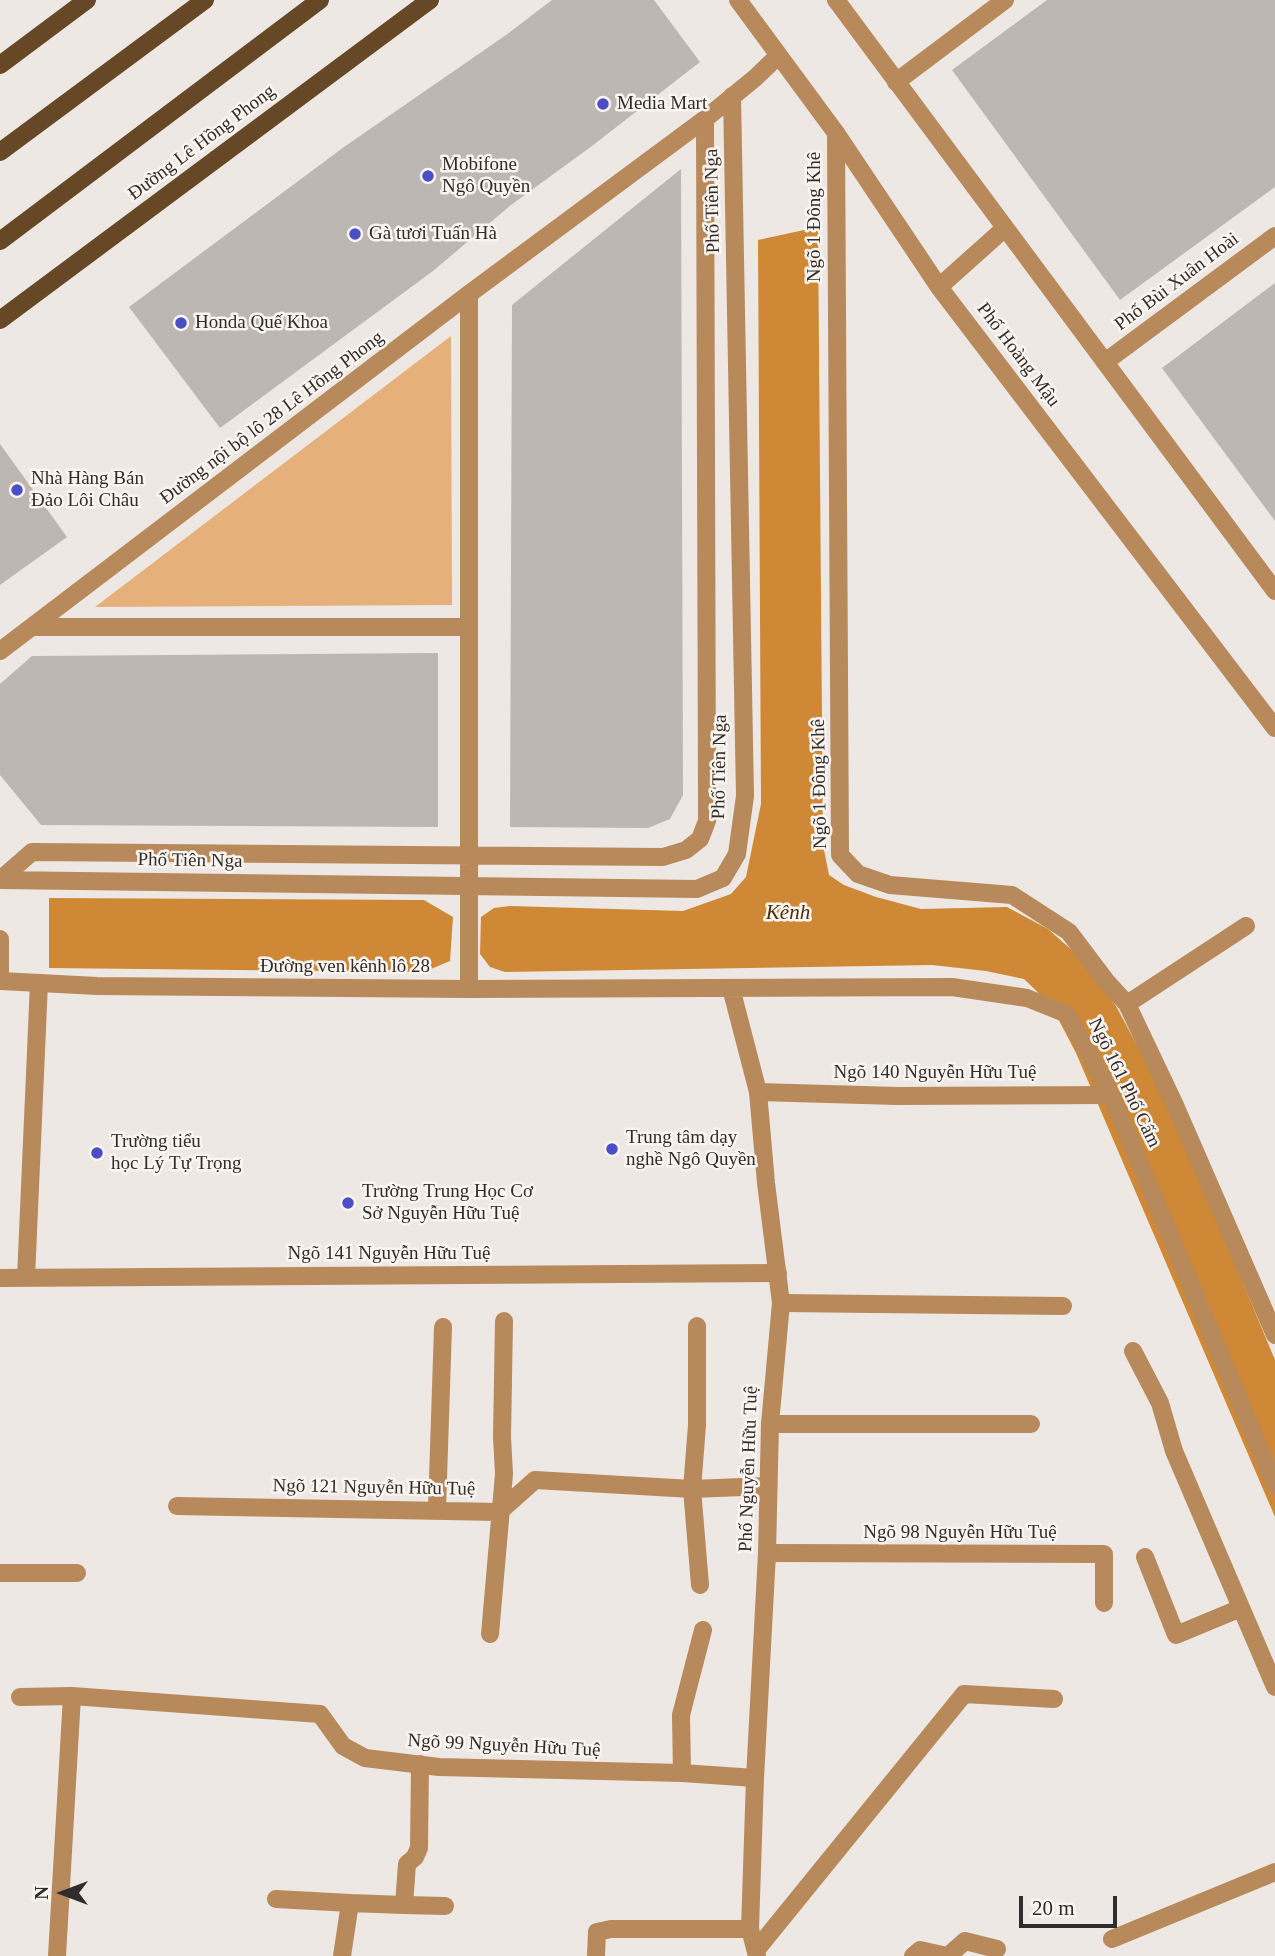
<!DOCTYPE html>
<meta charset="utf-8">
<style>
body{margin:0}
#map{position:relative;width:1275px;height:1956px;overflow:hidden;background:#ede8e3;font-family:Georgia,serif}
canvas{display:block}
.north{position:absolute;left:28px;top:1858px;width:70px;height:70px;-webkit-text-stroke:5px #faf5f1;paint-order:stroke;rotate:270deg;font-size:19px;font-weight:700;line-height:28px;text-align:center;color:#2f2d2b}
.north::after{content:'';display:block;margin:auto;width:24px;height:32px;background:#2f2d2b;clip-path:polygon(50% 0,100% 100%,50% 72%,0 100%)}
.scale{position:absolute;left:1019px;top:1896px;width:98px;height:32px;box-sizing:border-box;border:4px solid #2f2d2b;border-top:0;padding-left:9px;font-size:21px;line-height:24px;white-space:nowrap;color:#2f2d2b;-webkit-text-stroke:5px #faf5f1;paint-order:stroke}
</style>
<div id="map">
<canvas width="1275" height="1956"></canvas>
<div class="north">N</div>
<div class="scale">20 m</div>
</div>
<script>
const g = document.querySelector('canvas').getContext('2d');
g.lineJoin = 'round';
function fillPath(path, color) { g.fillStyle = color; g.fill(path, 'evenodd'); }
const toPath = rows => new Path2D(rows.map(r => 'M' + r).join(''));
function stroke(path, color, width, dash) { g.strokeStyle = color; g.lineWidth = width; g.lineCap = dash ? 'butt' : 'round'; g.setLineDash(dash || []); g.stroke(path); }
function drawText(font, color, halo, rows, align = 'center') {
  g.font = font + ' Georgia,serif'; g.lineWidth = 5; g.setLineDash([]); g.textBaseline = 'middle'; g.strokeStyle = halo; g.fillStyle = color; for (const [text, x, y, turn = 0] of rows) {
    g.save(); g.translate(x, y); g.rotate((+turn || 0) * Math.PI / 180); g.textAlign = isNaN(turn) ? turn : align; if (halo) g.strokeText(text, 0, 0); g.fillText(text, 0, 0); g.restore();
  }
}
fillPath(toPath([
 [451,336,452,605,95,607]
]), '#e5b079');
fillPath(toPath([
 [818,227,823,845,829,875,844,885,876,897,921,909,1007,907,1048,929,1083,960,1116,1006,1168,1103,1275,1360,1275,1517,1076,1053,1051,1005,1024,979,986,971,932,965,505,972,490,967,480,954,481,917,494,908,510,906,683,911,731,894,746,877,761,804,758,240],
 [49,898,424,900,453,917,450,961,424,972,49,968]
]), '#cf8835');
fillPath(toPath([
 [552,0,654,0,700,62,592,146,511,205,433,271,220,428,129,307,344,147,506,35],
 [1047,0,1275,0,1275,187,1120,300,952,70],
 [681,169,683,795,670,819,648,828,510,827,512,305],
 [1275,283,1275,521,1162,368],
 [0,444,67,537,0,585],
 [438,653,438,827,41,825,0,775,0,684,32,656]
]), '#bcb7b2');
stroke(toPath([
 [836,133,840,855,858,874,890,885,1012,895,1069,932,1106,981,1127,1004,1174,1103,1275,1335],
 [0,939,0,981],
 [1127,1004,1246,926],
 [758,1092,897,1096,1111,1095],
 [0,1278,778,1273],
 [26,1278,39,983],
 [781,1303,1063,1306],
 [697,1326,697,1425,692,1489,700,1585],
 [1133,1351,1160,1403,1174,1451,1275,1687],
 [770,1424,1031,1424],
 [177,1506,499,1512,535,1480,692,1489,767,1486],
 [437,1509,443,1327],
 [767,1553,1104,1554,1104,1603],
 [1145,1557,1176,1635,1241,1608],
 [0,1573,77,1573],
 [490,1634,504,1474,502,1437,504,1321],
 [20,1697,72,1696,320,1714,343,1746,365,1758,439,1767,682,1773,755,1778],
 [682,1773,681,1715,703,1630],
 [276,1899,350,1903],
 [404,1905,445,1906],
 [1112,1939,1275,1872],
 [757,1949,964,1694,1054,1699],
 [57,1956,72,1696],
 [342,1956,350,1903,404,1905,407,1864,415,1857,419,1848,420,1764],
 [913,1956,920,1950,947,1956],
 [948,1956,965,1941,997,1949]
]), '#b8895a', 18);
stroke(toPath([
 [896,82,1005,0],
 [1105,362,1275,236],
 [34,627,469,627],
 [0,651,469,294,705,119,755,78,778,56],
 [0,880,32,852,663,857,686,850,700,839,707,821,707,795,705,119],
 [1,880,697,889,723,878,737,854,745,796,732,96],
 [1,981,97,986,469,989,952,987,1027,998,1067,1014,1111,1095,1275,1485],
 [731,988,758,1092,766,1183,781,1303,770,1424,767,1553,755,1778,750,1929,757,1956],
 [469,989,469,294],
 [596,1956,597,1932,611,1929,750,1929]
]), '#b8895a', 18);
stroke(toPath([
 [738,0,836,133,939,287,1275,728],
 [836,0,1275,591],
 [939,287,1005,228]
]), '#b8895a', 18);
stroke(toPath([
 [0,65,87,0],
 [0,152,205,0],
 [0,241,320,0],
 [0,320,430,0]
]), '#674826', 18);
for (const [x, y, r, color] of [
 [603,104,7,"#4b4ec4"],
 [428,176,7,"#4b4ec4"],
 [355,234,7,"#4b4ec4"],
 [181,323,7,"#4b4ec4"],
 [17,490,7,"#4b4ec4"],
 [612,1149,7,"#4b4ec4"],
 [97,1153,7,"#4b4ec4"],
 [348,1203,7,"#4b4ec4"]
]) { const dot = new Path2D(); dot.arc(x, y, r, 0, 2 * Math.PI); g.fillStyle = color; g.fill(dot); stroke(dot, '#faf5f1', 2.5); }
drawText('19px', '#2f2d2b', '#faf5f1', [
 ["Media Mart",617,104],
 ["Mobifone",442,165],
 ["Ngô Quyền",442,187],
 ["Gà tươi Tuấn Hà",369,234],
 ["Honda Quế Khoa",195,323],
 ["Nhà Hàng Bán",31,479],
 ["Đảo Lôi Châu",31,501],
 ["Trung tâm dạy",626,1138],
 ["nghề Ngô Quyền",626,1160],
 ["Trường tiểu",111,1142],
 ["học Lý Tự Trọng",111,1164],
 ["Trường Trung Học Cơ",362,1192],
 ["Sở Nguyễn Hữu Tuệ",362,1214]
], 'left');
drawText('19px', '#2f2d2b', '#faf5f1', [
 ["Đường Lê Hồng Phong",202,143,-37],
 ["Phố Tiên Nga",713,201,-91],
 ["Ngõ 1 Đông Khê",815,217,-90],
 ["Phố Bùi Xuân Hoài",1177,282,-37],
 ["Phố Hoàng Mậu",1018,355,53],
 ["Đường nội bộ lô 28 Lê Hồng Phong",272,418,-37],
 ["Phố Tiên Nga",720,767,-89],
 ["Ngõ 1 Đông Khê",820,784,-91],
 ["Phố Tiên Nga",190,861,1],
 ["Đường ven kênh lô 28",345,967],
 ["Ngõ 140 Nguyễn Hữu Tuệ",935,1073],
 ["Ngõ 161 Phố Cấm",1124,1083,64],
 ["Ngõ 141 Nguyễn Hữu Tuệ",389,1254],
 ["Phố Nguyễn Hữu Tuệ",749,1469,-88],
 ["Ngõ 121 Nguyễn Hữu Tuệ",374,1488,1],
 ["Ngõ 98 Nguyễn Hữu Tuệ",960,1533],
 ["Ngõ 99 Nguyễn Hữu Tuệ",504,1746,3]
]);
drawText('italic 21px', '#4a2d0a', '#faf5f1', [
 ["Kênh",788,913]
]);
</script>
